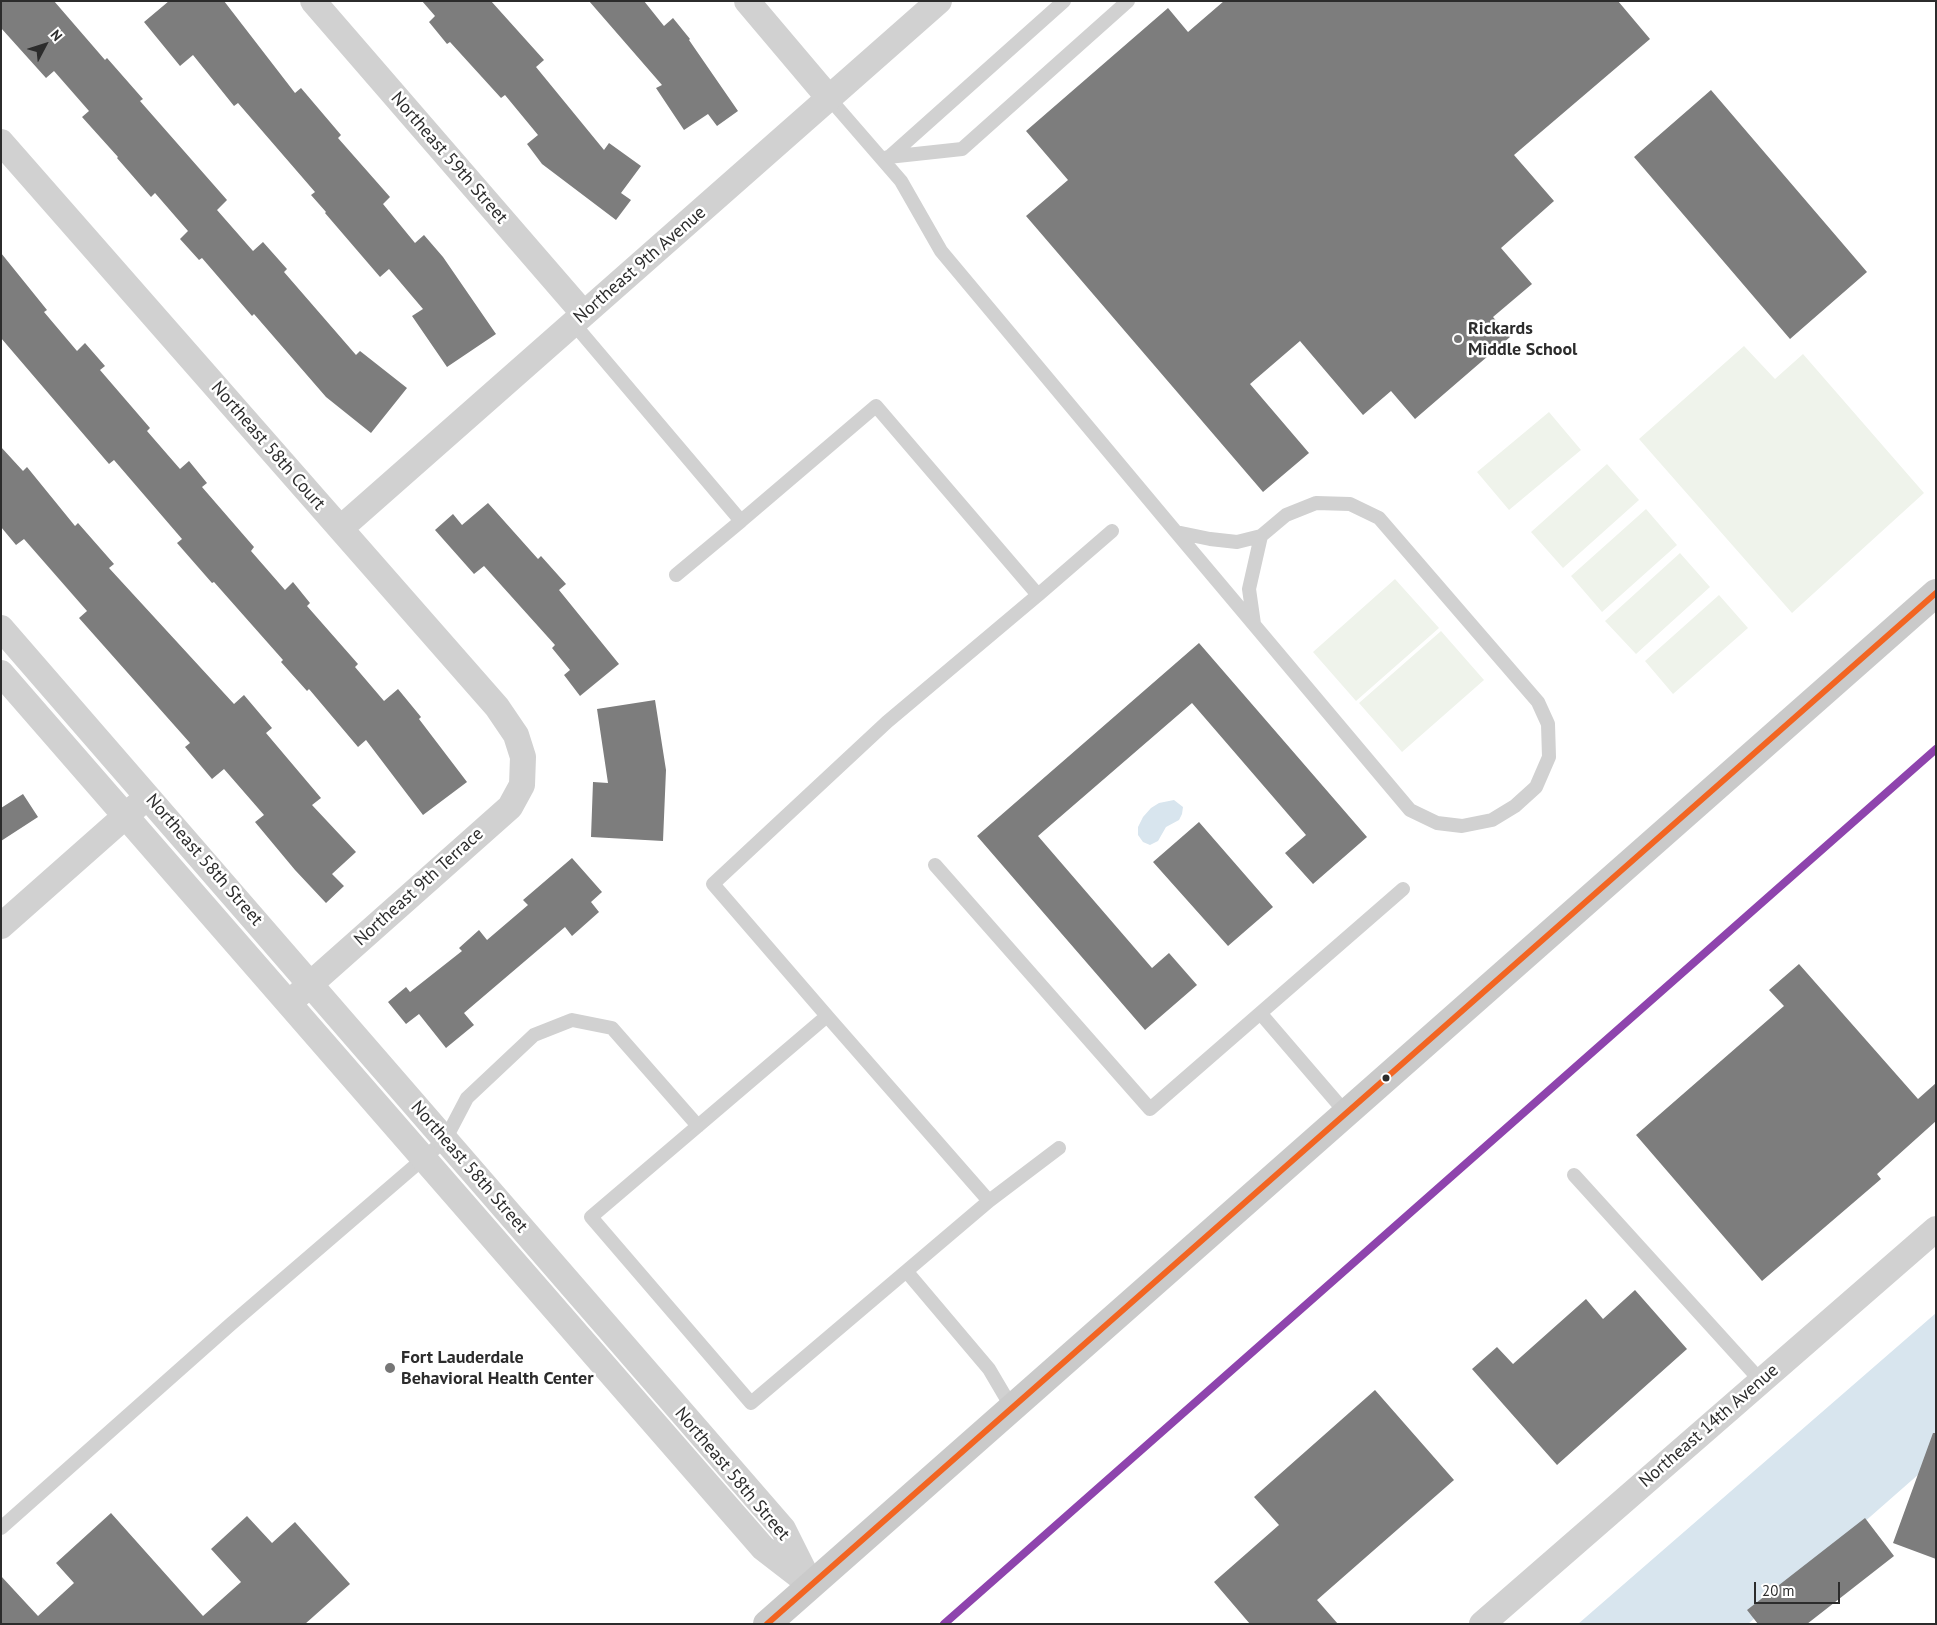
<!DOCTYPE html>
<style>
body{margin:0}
#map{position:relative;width:1937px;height:1625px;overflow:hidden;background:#fff;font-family:"PT Sans",sans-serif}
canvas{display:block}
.frame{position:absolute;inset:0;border:2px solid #2c2c2c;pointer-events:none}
.north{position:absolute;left:20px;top:20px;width:50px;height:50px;-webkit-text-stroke:4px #fff;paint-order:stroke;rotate:50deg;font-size:14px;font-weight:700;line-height:20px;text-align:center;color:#2c2c2c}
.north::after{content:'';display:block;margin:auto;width:18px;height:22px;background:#2c2c2c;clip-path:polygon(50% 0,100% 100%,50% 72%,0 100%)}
.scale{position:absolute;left:1754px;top:1582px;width:86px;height:22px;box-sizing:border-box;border:2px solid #2c2c2c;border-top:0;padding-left:6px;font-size:15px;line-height:18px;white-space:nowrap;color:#2c2c2c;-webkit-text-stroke:4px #fff;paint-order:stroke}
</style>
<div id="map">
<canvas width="1937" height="1625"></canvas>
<div class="frame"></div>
<div class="north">N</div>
<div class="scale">20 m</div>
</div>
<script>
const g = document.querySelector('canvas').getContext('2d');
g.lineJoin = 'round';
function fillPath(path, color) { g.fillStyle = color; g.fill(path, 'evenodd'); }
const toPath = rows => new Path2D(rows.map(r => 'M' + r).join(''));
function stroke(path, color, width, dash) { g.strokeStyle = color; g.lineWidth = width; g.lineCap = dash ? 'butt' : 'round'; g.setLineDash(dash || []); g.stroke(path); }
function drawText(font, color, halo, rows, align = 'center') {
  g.font = font + ' "PT Sans",sans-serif'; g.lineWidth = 5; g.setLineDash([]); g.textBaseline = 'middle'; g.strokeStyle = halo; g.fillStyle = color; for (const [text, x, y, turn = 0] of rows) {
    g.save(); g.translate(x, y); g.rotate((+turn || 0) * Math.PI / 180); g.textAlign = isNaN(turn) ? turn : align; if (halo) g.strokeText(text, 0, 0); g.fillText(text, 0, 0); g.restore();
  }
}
fillPath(toPath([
 [1744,346,1775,379,1803,354,1924,493,1792,613,1639,439],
 [1549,412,1581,450,1509,510,1477,472],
 [1607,464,1639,500,1563,568,1531,532],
 [1646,509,1677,545,1602,612,1571,576],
 [1680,553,1710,587,1636,654,1605,621],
 [1395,579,1439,628,1356,701,1313,652],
 [1719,595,1748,628,1673,694,1645,661],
 [1441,631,1484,680,1402,752,1359,703]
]), '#eff3eb');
fillPath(toPath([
 [1174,800,1183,807,1182,814,1179,820,1166,827,1158,841,1150,845,1143,842,1138,835,1138,827,1143,817,1151,808,1159,803],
 [1936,1313,1936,1459,1748,1624,1578,1624]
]), '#d8e5ee');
fillPath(toPath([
 [1,1,54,1,105,60,107,58,143,99,140,101,227,200,217,210,253,251,263,242,287,269,284,272,356,355,360,351,407,388,371,433,326,397,254,314,252,316,202,258,199,260,180,239,188,231,155,193,151,197,117,158,118,157,82,117,89,111,54,71,46,78,1,28],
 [169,1,224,1,295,93,301,88,341,135,338,138,390,197,383,204,415,243,424,235,443,257,496,334,447,367,412,316,423,309,389,269,380,277,325,213,326,212,311,195,315,192,238,103,234,106,193,55,180,66,144,22],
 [422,1,491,1,544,60,536,67,604,150,609,143,641,166,621,193,631,200,616,220,542,164,527,144,538,135,505,95,501,98,450,42,447,44,429,22,435,16],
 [589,1,644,1,664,26,673,18,690,39,689,40,738,111,717,126,708,114,684,130,656,88,662,85],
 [1224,1,1618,1,1650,39,1514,155,1554,201,1501,248,1532,284,1493,317,1510,337,1415,419,1391,391,1363,415,1300,341,1250,384,1309,453,1263,492,1026,216,1068,180,1026,131,1168,8,1188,32],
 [1711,90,1867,272,1790,339,1634,157],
 [1,253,47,310,44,312,77,351,85,343,105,366,100,370,150,428,147,431,180,469,189,461,207,483,202,487,254,547,251,551,285,590,293,582,310,603,307,606,358,664,355,667,384,701,398,689,421,717,419,719,467,782,423,815,366,740,358,747,309,689,307,691,281,662,283,660,214,582,212,583,177,543,182,539,114,460,109,464,1,338],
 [1,447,23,471,27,467,75,526,78,523,114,564,109,568,234,704,244,695,272,728,266,733,321,798,312,805,356,852,332,874,344,886,326,903,295,870,255,822,264,815,224,769,212,779,185,747,190,743,79,618,87,611,24,539,16,545,1,527],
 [488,503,538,559,541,556,566,584,559,590,619,664,580,696,564,675,570,670,552,648,555,645,484,566,474,574,435,530,453,514,462,525],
 [1199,643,1367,837,1313,884,1285,853,1306,835,1192,703,1038,836,1152,968,1169,953,1197,985,1145,1030,977,836],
 [655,700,666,770,663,841,591,837,593,782,608,783,597,709],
 [23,794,38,817,1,841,1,808],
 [1199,822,1273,907,1228,946,1153,862],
 [572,858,602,892,591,902,599,912,572,936,565,927,464,1013,474,1025,446,1048,419,1014,406,1024,388,1002,406,987,410,992,462,951,459,948,479,930,487,940,528,905,523,900],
 [1799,964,1918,1099,1936,1083,1936,1121,1877,1174,1881,1179,1762,1281,1636,1135,1784,1006,1769,990],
 [1635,1290,1687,1349,1557,1465,1472,1369,1497,1347,1513,1364,1586,1299,1603,1319],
 [1375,1390,1454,1480,1317,1600,1338,1624,1250,1624,1214,1582,1279,1525,1254,1497],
 [1933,1433,1936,1433,1936,1559,1893,1543],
 [111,1513,203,1616,241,1582,211,1549,247,1516,272,1543,295,1522,350,1584,305,1624,1,1624,1,1576,38,1616,74,1583,56,1563],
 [1865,1518,1894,1556,1807,1624,1758,1624,1747,1610]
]), '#7d7d7d');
stroke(toPath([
 [829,98,901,181,941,251,1176,532,1410,810,1437,823,1462,826,1492,820,1515,806,1536,787,1549,757,1548,724,1538,702,1379,518,1350,504,1316,503,1286,515,1261,536,1237,542,1210,539,1176,532],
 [888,157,962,149,1128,1],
 [887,159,1064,1],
 [574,324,741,521,876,406,1038,595,887,722,713,884,827,1016],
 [676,575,741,521],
 [1038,595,1112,531],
 [1254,624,1249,589,1261,536],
 [935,865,1150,1109,1403,889],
 [1261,1014,1346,1113],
 [1574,1175,1761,1381],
 [989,1201,827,1016,591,1217,751,1403,989,1201,1059,1148],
 [907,1272,989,1369,1012,1408],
 [1,1528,231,1324,445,1140,467,1098,534,1035,572,1020,612,1028,698,1126]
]), '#d1d1d1', 14);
stroke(toPath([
 [313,1,584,314],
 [747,1,829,98],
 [1,142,497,707,516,735,523,757,522,785,510,807,297,996],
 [341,528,939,1],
 [1,628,783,1529,811,1585],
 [1,673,763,1548,807,1582],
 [1,926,139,804],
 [1482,1624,1936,1229]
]), '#d1d1d1', 26);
stroke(toPath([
 [767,1624,1936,593]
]), '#cacaca', 28);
stroke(toPath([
 [767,1624,1936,593]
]), '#f26522', 6);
stroke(toPath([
 [944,1624,1936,749]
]), '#8e44ad', 8);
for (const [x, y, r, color] of [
 [1458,339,5,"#767676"],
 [1386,1078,4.5,"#2c2c2c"],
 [390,1368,6,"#767676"]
]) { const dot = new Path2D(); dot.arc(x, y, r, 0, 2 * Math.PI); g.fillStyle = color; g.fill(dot); stroke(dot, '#fff', 2); }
drawText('18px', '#2c2c2c', '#fff', [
 ["Northeast 59th Street",449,158,49],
 ["Northeast 9th Avenue",640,265,-41],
 ["Northeast 58th Court",268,446,49],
 ["Northeast 58th Street",204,860,49],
 ["Northeast 9th Terrace",419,887,-42],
 ["Northeast 58th Street",469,1167,49],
 ["Northeast 14th Avenue",1709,1426,-41],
 ["Northeast 58th Street",732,1474,50]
]);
drawText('bold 18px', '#2c2c2c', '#fff', [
 ["Rickards",1468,329],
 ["Middle School",1468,350],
 ["Fort Lauderdale",401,1358],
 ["Behavioral Health Center",401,1379]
], 'left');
</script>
